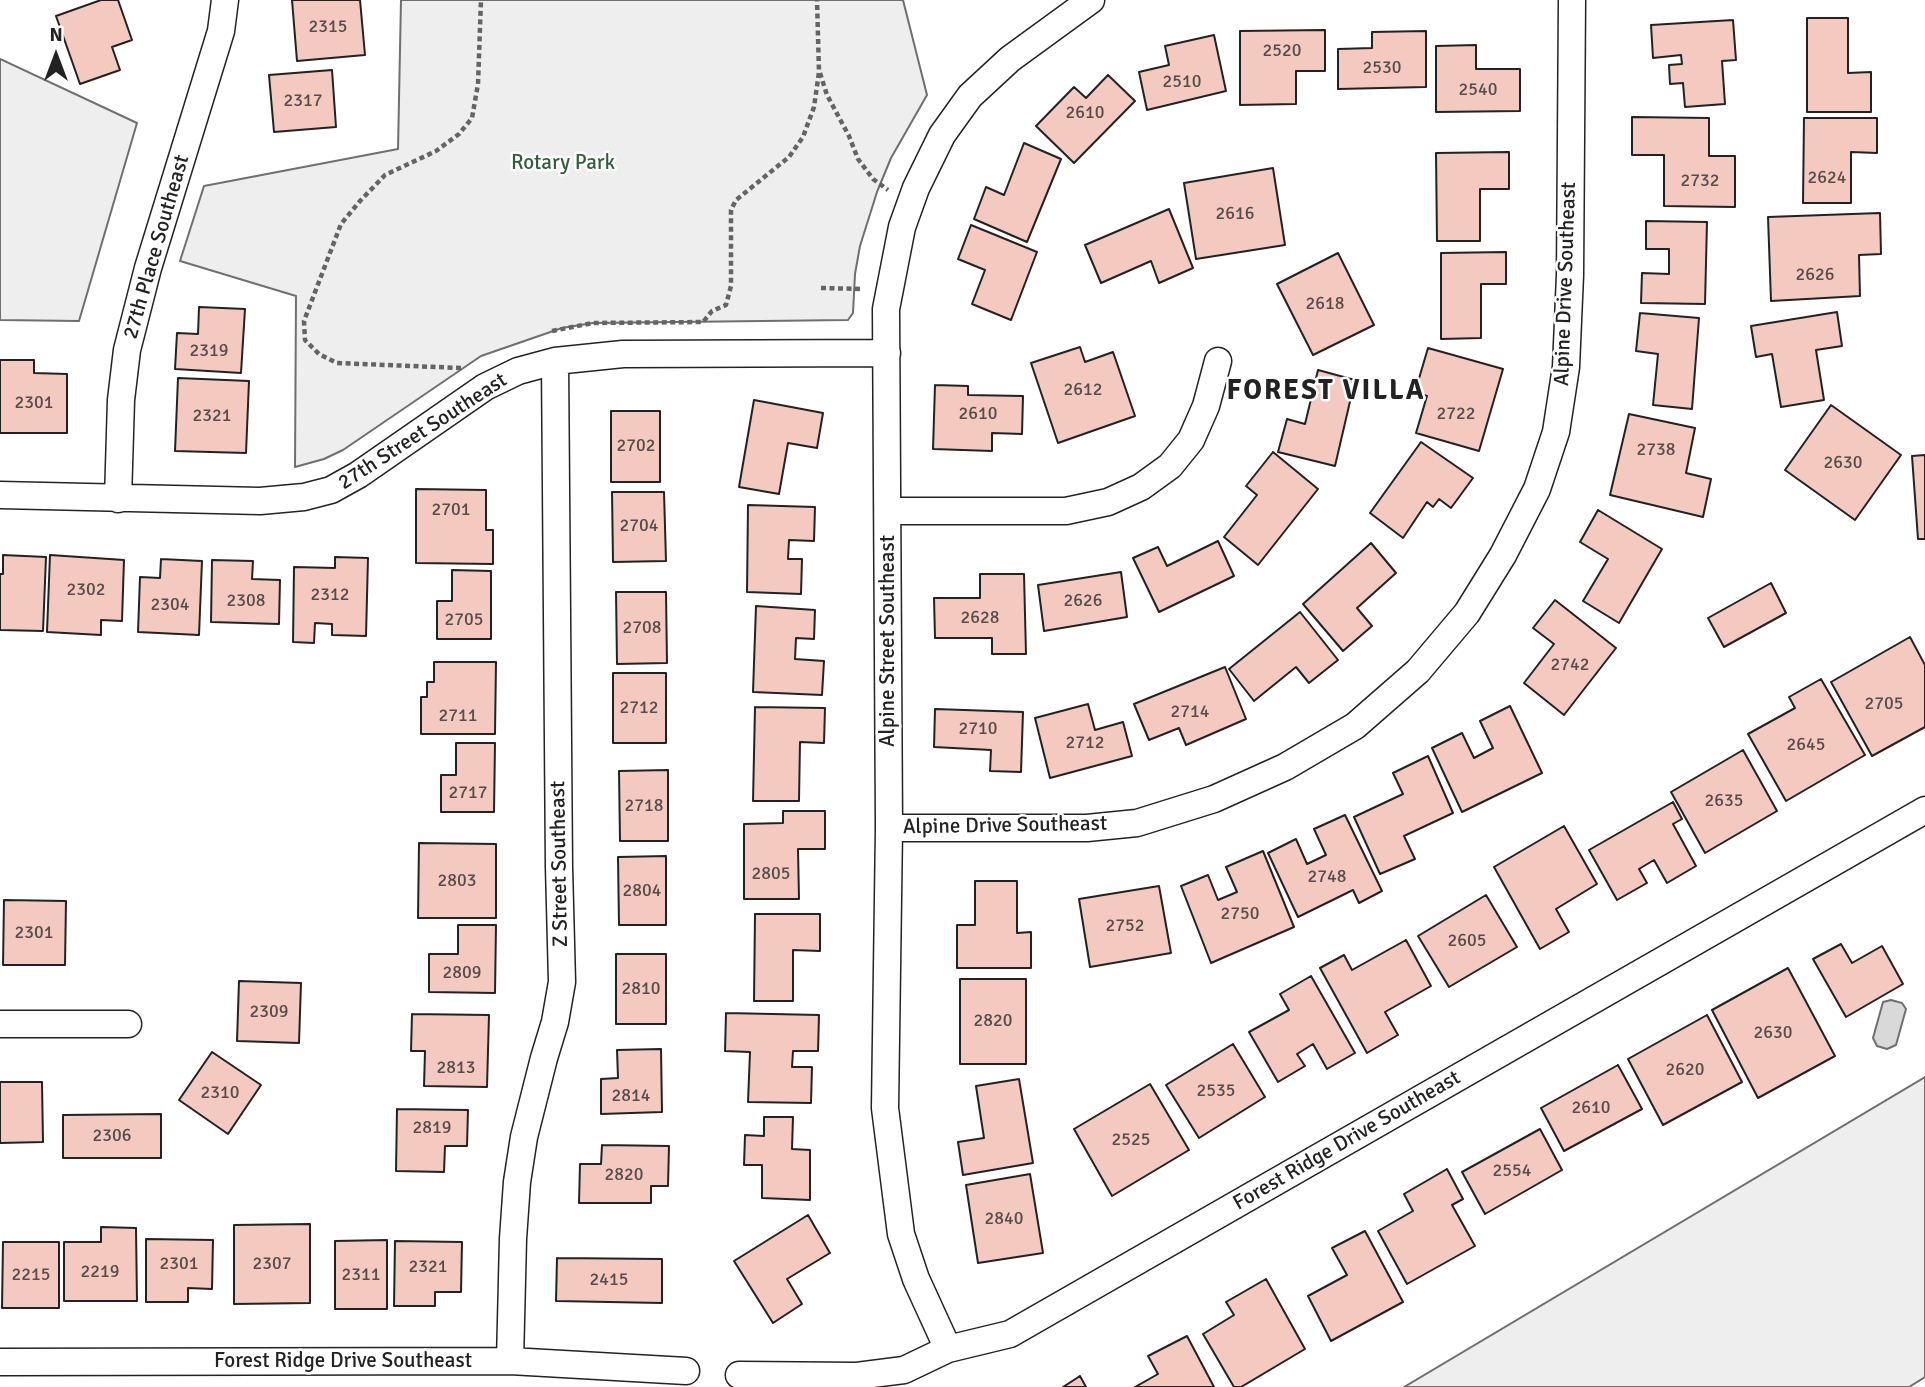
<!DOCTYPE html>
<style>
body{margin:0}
#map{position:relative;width:1925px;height:1387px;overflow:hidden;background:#fff;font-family:Signika,sans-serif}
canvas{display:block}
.north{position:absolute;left:21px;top:21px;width:70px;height:70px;-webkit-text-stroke:5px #fff;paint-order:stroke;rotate:0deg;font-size:19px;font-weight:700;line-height:28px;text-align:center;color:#222}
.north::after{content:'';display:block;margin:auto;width:24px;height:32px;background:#222;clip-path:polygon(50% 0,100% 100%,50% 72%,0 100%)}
</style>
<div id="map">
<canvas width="1925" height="1387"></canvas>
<div class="north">N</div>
</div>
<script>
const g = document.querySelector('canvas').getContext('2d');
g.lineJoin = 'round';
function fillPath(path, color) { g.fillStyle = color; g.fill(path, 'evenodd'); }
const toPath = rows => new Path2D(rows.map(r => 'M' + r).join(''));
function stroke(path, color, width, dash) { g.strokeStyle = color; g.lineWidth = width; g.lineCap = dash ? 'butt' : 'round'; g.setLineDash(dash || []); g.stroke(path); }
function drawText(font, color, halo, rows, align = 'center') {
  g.font = font + ' Signika,sans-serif'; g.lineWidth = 5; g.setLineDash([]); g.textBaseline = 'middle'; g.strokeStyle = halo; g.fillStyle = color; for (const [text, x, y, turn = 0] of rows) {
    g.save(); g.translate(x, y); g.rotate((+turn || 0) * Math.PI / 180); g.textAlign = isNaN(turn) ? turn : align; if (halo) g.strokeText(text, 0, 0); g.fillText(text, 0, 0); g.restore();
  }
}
const green = toPath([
 [401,0,903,0,927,95,891,158,877,192,860,246,855,274,853,313,848,320,593,323,562,328,481,356,343,450,324,459,295,467,296,296,180,261,204,186,398,149,401,0],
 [0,59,137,123,79,321,0,320,0,59],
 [1925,1077,1925,1377,1909,1387,1404,1387,1925,1077]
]);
fillPath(green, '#eee');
stroke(green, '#6f6f6f', 2);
const water = toPath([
 [1891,1000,1902,1003,1906,1009,1896,1045,1887,1049,1877,1046,1873,1038,1883,1002,1891,1000]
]);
fillPath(water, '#d9d9d9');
stroke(water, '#6f6f6f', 2);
const building = toPath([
 [101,0,118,0,132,40,112,47,120,70,80,84,56,16,101,0],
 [292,0,360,0,365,55,297,61,292,0],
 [1807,18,1848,18,1848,73,1871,72,1871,112,1807,112,1807,18],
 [1733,20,1736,60,1722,61,1725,104,1685,107,1683,83,1670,84,1669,65,1682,64,1681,55,1653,58,1651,25,1733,20],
 [1325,30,1325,71,1296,71,1296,104,1240,105,1240,31,1325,30],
 [1426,31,1426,87,1338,89,1338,49,1372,48,1372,32,1426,31],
 [1214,35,1226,91,1147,110,1139,72,1169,65,1165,46,1214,35],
 [1476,45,1476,69,1520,69,1520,111,1436,112,1436,46,1476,45],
 [332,70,336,127,274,132,269,75,332,70],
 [1108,75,1135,101,1074,163,1036,126,1074,87,1086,98,1108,75],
 [1632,117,1709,118,1709,156,1735,156,1735,207,1664,206,1664,155,1632,155,1632,117],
 [1804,118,1877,118,1877,153,1851,152,1851,203,1803,203,1804,118],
 [1024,143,1061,159,1027,242,974,219,986,187,1004,195,1024,143],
 [1509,152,1509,189,1480,189,1480,241,1437,241,1436,153,1509,152],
 [1273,168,1285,245,1196,259,1184,183,1273,168],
 [1169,209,1193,268,1159,283,1151,261,1101,283,1085,245,1169,209],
 [1880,213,1881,254,1859,255,1860,296,1771,301,1768,217,1880,213],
 [1646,221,1707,222,1705,304,1641,303,1642,273,1669,274,1669,249,1646,249,1646,221],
 [971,225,1037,252,1011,320,972,304,985,270,958,259,971,225],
 [1506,252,1506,284,1481,284,1481,338,1441,339,1441,253,1506,252],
 [1338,253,1374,325,1313,355,1277,284,1338,253],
 [199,307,245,309,241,373,175,369,177,333,198,334,199,307],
 [1837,312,1842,346,1816,350,1824,400,1781,407,1772,354,1756,357,1751,326,1837,312],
 [1640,313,1699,318,1692,409,1653,405,1658,354,1636,351,1640,313],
 [1080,347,1085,362,1113,352,1135,416,1058,443,1031,363,1080,347],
 [1428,348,1503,369,1479,451,1416,433,1427,396,1415,392,1428,348],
 [0,360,34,360,34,373,67,374,67,433,0,433,0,360],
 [1318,370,1355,380,1335,466,1278,452,1287,419,1305,424,1318,370],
 [178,378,249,381,246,453,175,451,178,378],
 [935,385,968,386,968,395,1023,396,1022,434,992,433,992,451,933,449,935,385],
 [754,400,823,413,817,448,788,443,779,494,739,487,754,400],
 [1831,405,1901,455,1855,520,1785,470,1831,405],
 [611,411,660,411,660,482,611,482,611,411],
 [1629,414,1695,428,1686,473,1711,479,1703,517,1610,495,1629,414],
 [1421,442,1473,478,1451,508,1439,499,1433,507,1427,502,1403,538,1370,513,1421,442],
 [1273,452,1318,489,1258,565,1224,537,1257,495,1246,486,1273,452],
 [1925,455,1925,539,1918,539,1912,456,1925,455],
 [416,489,486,490,486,530,493,530,493,564,416,563,416,489],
 [612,492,664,492,666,561,613,562,612,492],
 [748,505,815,507,814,541,789,540,788,559,802,559,801,594,747,592,748,505],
 [1598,510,1662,549,1619,623,1583,601,1608,559,1580,542,1598,510],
 [1218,541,1234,576,1159,612,1133,558,1158,547,1167,566,1218,541],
 [1371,543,1396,573,1357,608,1372,626,1343,651,1303,604,1371,543],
 [3,555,46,557,43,631,0,630,0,574,3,574,3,555],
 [50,555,124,560,122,621,101,620,101,635,47,632,50,555],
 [335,557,368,558,366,636,332,635,332,624,315,623,314,643,293,642,294,567,335,568,335,557],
 [161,559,202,561,199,635,138,632,140,577,160,578,161,559],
 [212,560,253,561,252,579,280,580,279,624,211,622,212,560],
 [452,570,491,571,491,639,437,639,437,601,452,601,452,570],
 [1121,572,1127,617,1044,631,1038,585,1121,572],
 [980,574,1024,574,1026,654,992,654,992,638,935,638,934,598,980,598,980,574],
 [1771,583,1786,613,1724,647,1708,618,1771,583],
 [616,592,666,592,667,663,617,664,616,592],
 [1555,600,1616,648,1564,715,1524,683,1554,644,1533,628,1555,600],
 [756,606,815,610,814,639,796,638,795,659,824,661,822,695,753,692,756,606],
 [1300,612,1338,660,1309,683,1296,667,1254,701,1229,669,1300,612],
 [1910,637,1925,665,1925,727,1872,756,1831,682,1910,637],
 [434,662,496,662,495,734,421,734,421,697,427,697,427,682,434,682,434,662],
 [1225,667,1246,719,1186,745,1179,728,1149,740,1134,704,1225,667],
 [613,673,666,673,666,743,613,743,613,673],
 [1821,679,1865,755,1786,801,1748,734,1795,708,1789,697,1821,679],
 [1088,704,1095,730,1123,722,1132,756,1050,778,1035,718,1088,704],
 [1510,706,1542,773,1462,812,1432,748,1462,733,1474,758,1493,748,1480,721,1510,706],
 [755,707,825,708,824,743,800,742,799,801,753,801,755,707],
 [935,709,1023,712,1021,772,990,771,991,750,934,747,935,709],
 [456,743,495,743,494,812,441,812,441,775,456,775,456,743],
 [1743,750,1777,811,1705,853,1671,792,1743,750],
 [1428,756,1453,813,1404,836,1415,859,1380,874,1354,817,1403,794,1393,773,1428,756],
 [668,770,668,841,620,841,619,771,668,770],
 [1673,802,1682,819,1673,824,1696,866,1667,883,1654,860,1639,869,1647,883,1617,900,1589,850,1673,802],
 [783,811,825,811,825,849,798,849,799,899,744,899,744,824,783,823,783,811],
 [1345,815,1382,891,1359,903,1353,890,1298,917,1268,853,1296,839,1307,864,1326,855,1314,829,1345,815],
 [1564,826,1597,884,1556,909,1569,932,1540,949,1494,867,1564,826],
 [419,843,496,844,496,918,418,918,419,843],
 [1263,851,1294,927,1211,963,1181,886,1208,875,1218,900,1237,892,1226,867,1263,851],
 [666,856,666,925,619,925,618,857,666,856],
 [975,881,1017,881,1017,933,1031,932,1031,968,957,968,957,925,975,925,975,881],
 [1159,886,1171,953,1090,967,1079,899,1159,886],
 [1486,895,1517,947,1449,987,1418,936,1486,895],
 [4,900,66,901,65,965,3,965,4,900],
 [755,914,820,914,820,951,793,950,793,1001,754,1001,755,914],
 [458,925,496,925,495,993,429,992,429,954,458,954,458,925],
 [1406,940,1431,986,1385,1012,1398,1035,1367,1053,1320,968,1344,955,1352,970,1406,940],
 [1841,944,1852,963,1882,946,1903,984,1846,1017,1813,959,1841,944],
 [616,954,666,954,666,1024,616,1024,616,954],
 [1788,968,1835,1056,1758,1098,1712,1010,1788,968],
 [1311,976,1355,1053,1327,1069,1313,1044,1297,1054,1305,1066,1278,1082,1249,1032,1289,1010,1280,994,1311,976],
 [960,979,1026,979,1026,1064,960,1064,960,979],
 [239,981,301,983,299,1043,237,1041,239,981],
 [726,1013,819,1015,818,1051,793,1051,792,1067,812,1067,811,1103,748,1102,750,1052,725,1051,726,1013],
 [412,1014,489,1015,487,1087,424,1086,425,1051,411,1051,412,1014],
 [1707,1015,1742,1082,1663,1125,1628,1059,1707,1015],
 [1233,1044,1265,1097,1199,1138,1166,1085,1233,1044],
 [661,1049,662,1112,601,1114,601,1079,618,1078,617,1050,661,1049],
 [212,1052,261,1085,228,1134,179,1100,212,1052],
 [1618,1065,1642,1109,1564,1151,1541,1108,1618,1065],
 [1019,1079,1033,1163,963,1175,958,1142,984,1138,976,1086,1019,1079],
 [0,1082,42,1082,43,1142,0,1143,0,1082],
 [1150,1084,1189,1150,1112,1196,1074,1129,1150,1084],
 [397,1109,468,1110,467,1146,445,1146,444,1172,396,1171,397,1109],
 [161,1114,161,1158,63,1158,63,1115,161,1114],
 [764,1117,793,1117,792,1149,810,1150,810,1200,762,1198,762,1165,744,1165,745,1135,764,1136,764,1117],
 [1540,1129,1562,1170,1485,1214,1462,1172,1540,1129],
 [602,1145,669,1146,668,1186,651,1186,651,1203,579,1203,580,1164,601,1164,602,1145],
 [1447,1169,1463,1199,1452,1205,1475,1246,1407,1284,1378,1231,1413,1211,1404,1194,1447,1169],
 [1030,1174,1043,1253,978,1263,966,1185,1030,1174],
 [808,1215,830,1253,787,1279,802,1304,773,1323,734,1261,808,1215],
 [310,1224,310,1303,234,1304,234,1225,310,1224],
 [101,1227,136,1228,137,1301,64,1301,64,1242,101,1242,101,1227],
 [1365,1231,1403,1302,1331,1341,1308,1296,1347,1275,1332,1248,1365,1231],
 [146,1239,213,1240,212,1289,188,1288,188,1302,146,1302,146,1239],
 [387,1240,387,1309,335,1309,335,1241,387,1240],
 [395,1241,462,1242,461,1292,435,1292,435,1306,394,1306,395,1241],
 [3,1242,59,1242,59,1308,2,1308,3,1242],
 [557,1258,662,1259,662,1303,556,1301,557,1258],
 [1266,1279,1305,1349,1241,1387,1234,1387,1203,1334,1234,1315,1226,1302,1266,1279],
 [1187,1336,1214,1387,1135,1387,1158,1374,1148,1356,1187,1336],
 [1080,1376,1086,1387,1063,1387,1080,1376]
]);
fillPath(building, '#f3c9c0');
stroke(building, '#222', 2);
const minor = toPath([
 [0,495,260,501,304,497,331,490,358,475,485,387,518,371,555,361,623,354,887,353],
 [118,499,121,400,127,350,148,268,221,31,225,0],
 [888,511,1066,511,1108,502,1141,487,1170,466,1191,440,1206,406,1218,361],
 [889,828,1087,828,1137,823,1214,799,1285,767,1355,726,1418,671,1467,613,1503,555,1537,489,1556,432,1566,367,1570,275,1572,0],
 [0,1024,128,1024],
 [948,1349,916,1279,901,1234,885,1108,889,828,886,309,902,227,916,188,942,135,970,96,1010,59,1091,0],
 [510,1361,513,1239,517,1182,524,1137,544,1058,555,1022,562,982,559,867,555,361],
 [0,1362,510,1361,686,1371],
 [739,1375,857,1376,904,1370,948,1349,1010,1334,1925,810]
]);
stroke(minor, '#222', 29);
stroke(toPath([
 [820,73,827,95,849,136,858,159,873,179,888,190],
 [821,288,862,289],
 [552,331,593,323,703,322,712,311,726,305,731,286,731,210,736,200,789,157,803,137,814,107,819,72,817,0],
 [461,368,337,363,319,354,305,340,304,321,341,224,360,201,385,175,436,151,459,134,472,118,478,84,481,0]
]), '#646464', 4.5, [5, 3.5]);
stroke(minor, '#fff', 26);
drawText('18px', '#564c4a', null, [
 ["2315",328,27],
 ["2520",1282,51],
 ["2530",1382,68],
 ["2510",1182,82],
 ["2540",1478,90],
 ["2317",303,101],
 ["2610",1085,113],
 ["2624",1827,178],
 ["2732",1700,181],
 ["2616",1235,214],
 ["2626",1815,275],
 ["2618",1325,304],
 ["2319",209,351],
 ["2612",1083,390],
 ["2301",34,403],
 ["2610",978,414],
 ["2722",1456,414],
 ["2321",212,416],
 ["2702",636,446],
 ["2738",1656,450],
 ["2630",1843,463],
 ["2701",451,510],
 ["2704",639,526],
 ["2302",86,590],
 ["2312",330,595],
 ["2308",246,601],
 ["2626",1083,601],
 ["2304",170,605],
 ["2628",980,618],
 ["2705",464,620],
 ["2708",642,628],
 ["2742",1570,665],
 ["2705",1884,704],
 ["2712",639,708],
 ["2714",1190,712],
 ["2711",458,716],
 ["2710",978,729],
 ["2712",1085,743],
 ["2645",1806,745],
 ["2717",468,793],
 ["2635",1724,801],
 ["2718",644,806],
 ["2805",771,874],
 ["2748",1327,877],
 ["2803",457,881],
 ["2804",642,891],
 ["2750",1240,914],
 ["2752",1125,926],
 ["2301",34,933],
 ["2605",1467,941],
 ["2809",462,973],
 ["2810",641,989],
 ["2309",269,1012],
 ["2820",993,1021],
 ["2630",1773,1033],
 ["2813",456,1068],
 ["2620",1685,1070],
 ["2535",1216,1091],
 ["2310",220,1093],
 ["2814",631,1096],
 ["2610",1591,1108],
 ["2819",432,1128],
 ["2306",112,1136],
 ["2525",1131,1140],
 ["2554",1512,1171],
 ["2820",624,1175],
 ["2840",1004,1219],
 ["2301",179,1264],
 ["2307",272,1264],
 ["2321",428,1267],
 ["2219",100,1272],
 ["2215",31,1275],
 ["2311",361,1275],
 ["2415",609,1280]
]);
drawText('21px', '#2f5e38', '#fff', [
 ["Rotary Park",563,163]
]);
drawText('21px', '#222', '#fff', [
 ["27th Place Southeast",157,247,-74],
 ["Alpine Drive Southeast",1566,284,-88],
 ["27th Street Southeast",423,432,-33],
 ["Alpine Street Southeast",888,641,-90],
 ["Alpine Drive Southeast",1005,826,-1],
 ["Z Street Southeast",560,864,-91],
 ["Forest Ridge Drive Southeast",1347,1141,-30],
 ["Forest Ridge Drive Southeast",343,1361]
]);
g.letterSpacing = '2px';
drawText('bold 28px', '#222', '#fff', [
 ["FOREST VILLA",1326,392]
]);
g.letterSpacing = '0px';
</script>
